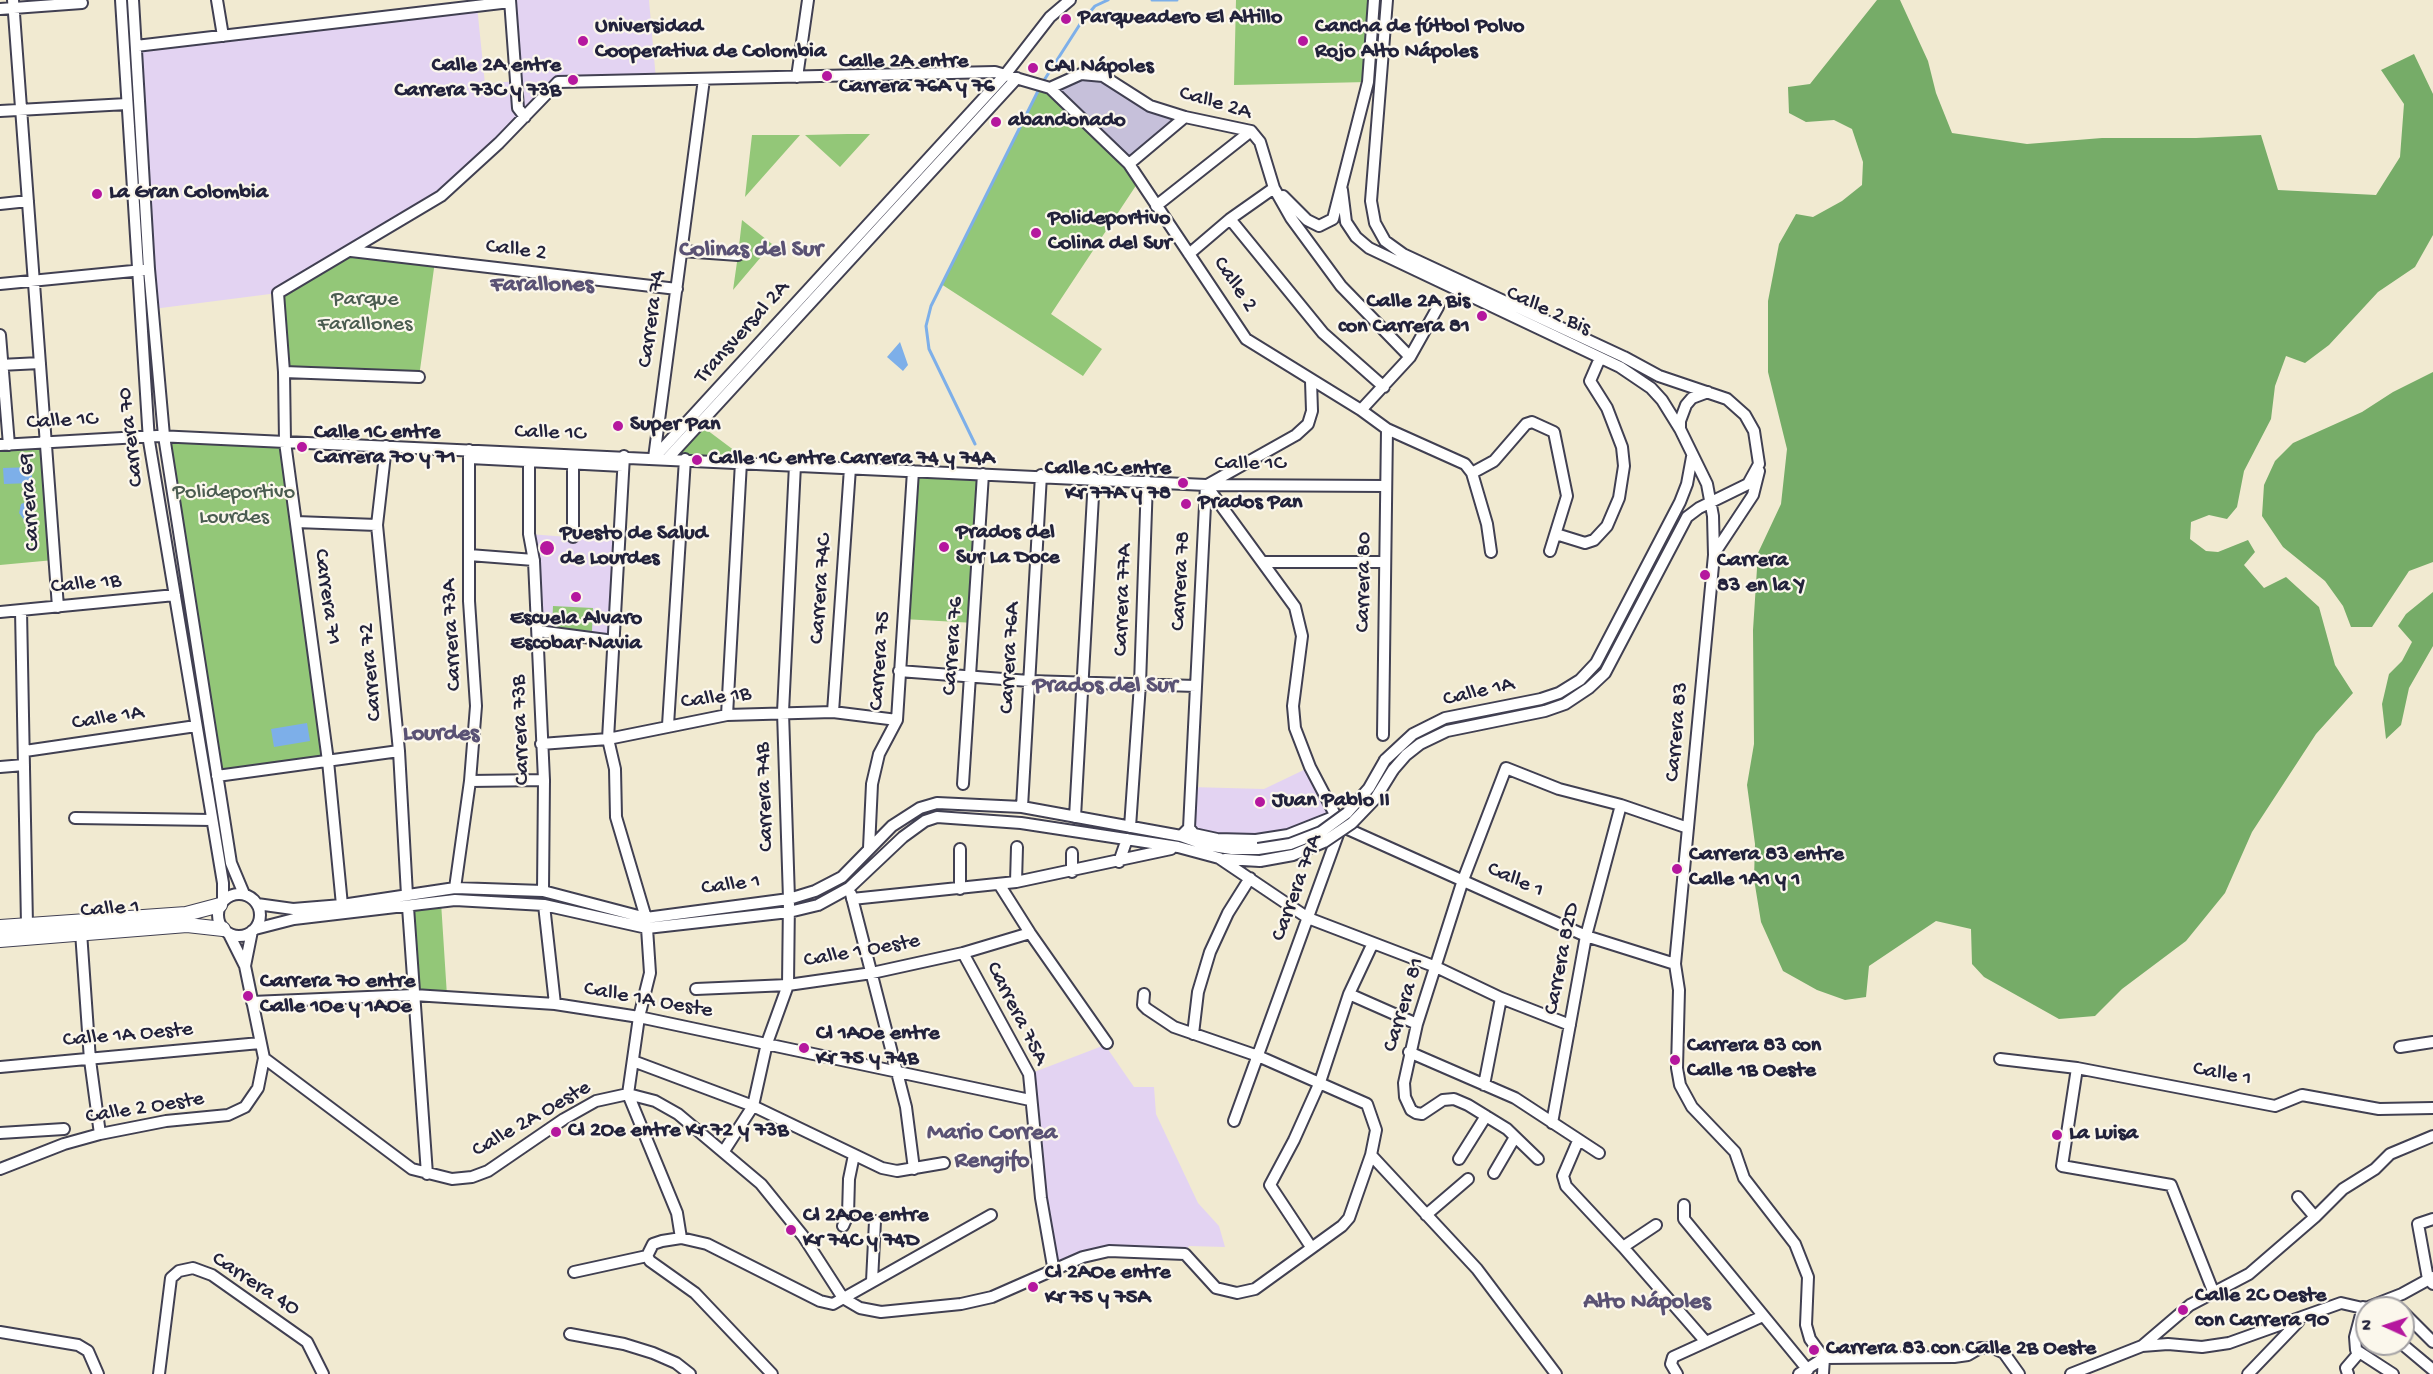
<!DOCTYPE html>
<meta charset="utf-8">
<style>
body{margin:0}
#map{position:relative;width:2433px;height:1374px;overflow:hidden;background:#f1ead1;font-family:"Gochi Hand",sans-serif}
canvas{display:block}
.north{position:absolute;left:2355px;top:1296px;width:60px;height:60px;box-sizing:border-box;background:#fbf7ec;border:2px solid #a4a2a5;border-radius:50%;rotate:273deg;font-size:16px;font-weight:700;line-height:24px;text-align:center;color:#22223b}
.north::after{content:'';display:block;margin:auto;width:21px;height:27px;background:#b5179e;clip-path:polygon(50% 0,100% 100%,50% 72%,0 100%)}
</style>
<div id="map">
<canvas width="2433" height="1374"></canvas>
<div class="north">N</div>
</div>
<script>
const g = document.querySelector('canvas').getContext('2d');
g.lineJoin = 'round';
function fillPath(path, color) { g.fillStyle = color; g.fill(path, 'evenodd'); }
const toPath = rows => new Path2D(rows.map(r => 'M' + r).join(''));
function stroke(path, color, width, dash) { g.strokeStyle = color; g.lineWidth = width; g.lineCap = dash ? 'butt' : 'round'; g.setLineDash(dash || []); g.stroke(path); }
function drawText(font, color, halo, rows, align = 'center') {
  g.font = font + ' "Gochi Hand",sans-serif'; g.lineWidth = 4.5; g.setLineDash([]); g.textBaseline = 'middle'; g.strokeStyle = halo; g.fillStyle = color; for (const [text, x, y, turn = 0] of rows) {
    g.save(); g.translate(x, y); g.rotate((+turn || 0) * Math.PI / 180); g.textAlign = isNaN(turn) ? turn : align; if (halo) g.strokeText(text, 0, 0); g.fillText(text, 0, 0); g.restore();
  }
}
fillPath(toPath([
 [510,0,649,0,656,80,558,82,441,196,278,293,153,309,136,46,477,6,485,84,516,81],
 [529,534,620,541,614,641,538,631],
 [1310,767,1336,816,1288,835,1194,834,1191,787,1264,789],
 [1105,1045,1134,1087,1154,1087,1156,1114,1198,1203,1219,1226,1225,1247,1189,1246,1185,1254,1109,1251,1054,1272,1029,1074]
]), '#e3d3f2');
fillPath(toPath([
 [1092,75,1150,106,1185,117,1129,164,1050,88]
]), '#c6c0da');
fillPath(toPath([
 [1236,0,1374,0,1368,82,1234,85],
 [1041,85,1139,181,1051,314,1102,349,1083,376,941,284],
 [847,134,870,134,840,167,805,135],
 [752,135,800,135,745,197],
 [742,220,772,244,733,290,738,255],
 [351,251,435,261,419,377,284,372,278,293],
 [699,424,751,463,668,458],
 [164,436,285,442,328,761,217,776],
 [46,442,54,560,0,565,0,445],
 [913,471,983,474,975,623,903,619],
 [553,606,593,608,592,631,552,628],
 [441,902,447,996,414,995,408,907]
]), '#93c778');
fillPath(toPath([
 [1877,0,1900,0,1928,61,1936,93,1952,133,2027,144,2102,138,2196,138,2261,135,2278,190,2376,195,2400,157,2404,104,2381,70,2414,54,2433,94,2433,235,2415,267,2378,292,2329,345,2305,363,2286,356,2275,386,2271,419,2244,471,2237,507,2227,519,2209,515,2191,522,2190,539,2206,551,2218,552,2248,540,2255,552,2244,565,2264,588,2286,577,2319,607,2335,665,2353,693,2316,734,2252,832,2225,893,2186,941,2122,989,2095,1016,2059,1019,1984,977,1972,964,1971,929,1936,921,1869,966,1866,997,1845,1000,1817,990,1783,971,1761,922,1754,879,1755,844,1747,785,1754,744,1753,630,1758,553,1781,504,1787,449,1768,372,1768,301,1779,244,1796,214,1813,217,1842,201,1862,185,1863,162,1852,129,1834,120,1806,122,1789,113,1788,87,1810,84],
 [2433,372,2433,562,2409,571,2372,627,2351,627,2343,606,2325,581,2283,547,2262,516,2264,485,2275,461,2293,443,2362,412,2393,392],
 [2433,592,2433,646,2409,688,2401,725,2386,739,2382,704,2389,674,2402,661,2412,642,2398,626,2406,614]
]), '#76ac68');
fillPath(toPath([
 [900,342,908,365,903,371,887,357],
 [32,467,32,483,4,484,3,468],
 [26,502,31,516,24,520,19,513,21,504],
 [307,723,310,741,274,747,271,729]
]), '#7dafe9');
stroke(toPath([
 [1152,0,1177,0],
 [975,444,929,349,926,326,931,306,1041,85,1082,21,1095,6,1108,0]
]), '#7dafe9', 3);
const minor = toPath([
 [13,0,58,607],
 [121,0,149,441,223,883,223,901],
 [133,0,149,269,164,436,231,863,244,894],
 [217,0,223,36],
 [510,0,518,108,525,117],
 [1387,0,1371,201,1375,223,1385,241,1403,254,1624,357,1659,376,1727,399,1745,415,1754,431,1759,464,1748,484,1699,508,1687,517,1605,673,1589,688,1565,704,1545,711,1447,731,1420,744,1406,755,1393,770],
 [0,9,82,3],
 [136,46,510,2],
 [797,77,808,0],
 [1050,88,1081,74,1103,76,1150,106,1185,117,1251,131,1260,142,1274,188,1291,218,1341,286,1410,357],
 [0,111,127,104],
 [1129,164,1185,117],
 [1342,190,1346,222,1356,237,1369,248,1620,367,1651,388,1662,400,1680,429,1707,484,1713,516,1714,555,1675,964,1679,990,1677,1068,1680,1085,1692,1107,1735,1152,1744,1178,1795,1244,1808,1277,1806,1325,1810,1339,1824,1358,1954,1357,1968,1355,1980,1348,1993,1348,2004,1353,2019,1374],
 [1283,196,1307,220,1319,226,1333,219,1368,82,1374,0],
 [0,204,28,201],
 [1156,206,1251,131],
 [1230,219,1323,333,1384,387],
 [351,251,677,289],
 [682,251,738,255],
 [1189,254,1230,219,1274,188],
 [0,284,143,270],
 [0,335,9,445],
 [0,365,40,363],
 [284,372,419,377],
 [1361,410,1410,357,1438,307],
 [1680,429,1680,421,1686,405,1692,398,1708,392],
 [0,445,157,436,1206,485,1386,486],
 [386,446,377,525,399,751,407,895],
 [624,456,608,739,615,769,616,817,646,918],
 [470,458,623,466],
 [654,458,1005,75,1050,17,1070,0],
 [654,458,704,79],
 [668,458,1017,78],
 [529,460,529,534,534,561,544,780,543,891],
 [1472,473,1494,461,1526,424,1532,422,1554,432,1567,496,1550,551],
 [1206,485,1295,607,1302,636,1293,706,1295,728,1310,767,1341,826,1234,1121],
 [1207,485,1296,435,1308,424,1312,411,1311,381],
 [296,522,377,525],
 [1556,534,1585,543,1594,540,1607,526,1619,498,1624,466,1622,447,1607,408,1590,381,1600,358],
 [573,537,573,463],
 [1714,554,1753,495,1759,471],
 [469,555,534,560],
 [1263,562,1384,562],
 [21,610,27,925],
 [0,612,175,595],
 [538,631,614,641],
 [899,671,1029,681,1196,686],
 [833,712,850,468],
 [727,715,741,462],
 [668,725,685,459],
 [1383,735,1387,429],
 [541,744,608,739,727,715,833,712,897,720],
 [25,751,196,726],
 [1385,760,1413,734,1445,718,1541,699,1559,693,1580,680,1596,663,1680,502,1687,484,1692,457],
 [0,767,24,765],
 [217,776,399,751],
 [470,781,544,780],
 [963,784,983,474],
 [1022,807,1041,475],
 [1075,817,1094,478],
 [75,818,212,820],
 [1341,826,1586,936,1675,964],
 [1130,827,1140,684,1147,481],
 [1189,828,1194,834,1217,839,1256,840,1288,835,1336,816],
 [1181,836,1189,828,1206,485],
 [869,848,872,784,879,754,897,720,913,471],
 [1072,853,1072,872],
 [1225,859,1260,861],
 [1119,862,1127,839],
 [1016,882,1017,847],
 [999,884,1030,933,1107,1043],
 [455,888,470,781,476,706,469,601,469,450],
 [960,889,960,849],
 '218 915a21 21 0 1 1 42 0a21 21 0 1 1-42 0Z',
 [851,894,906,1107,914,1169],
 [852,899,1016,882,1171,849],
 [257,904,293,909,342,905,455,888,543,891,646,918,789,899,815,891,842,877,892,826,920,808,937,803,1022,807,1181,836,1206,845,1232,849,1258,849],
 [342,905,328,761,285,442,284,372,278,293,441,196,499,143,558,82,995,72,1050,88,1129,164,1246,339,1361,410,1387,429,1465,464,1472,473,1487,524,1491,552],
 [544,905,555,1004],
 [408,907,427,1174],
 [255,929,294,919,455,900,544,905,647,928,789,912,818,905,849,888,903,837,925,821,937,817,1021,823,1178,847,1219,858,1308,918,1436,967,1501,998,1570,1025],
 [81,932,90,1060,100,1134],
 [963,953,1029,1074,1041,1198,1054,1272],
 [245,966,252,931],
 [696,989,788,985,872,973,963,953,1030,933],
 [1349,994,1417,1024],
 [252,1002,414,995,555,1004,639,1017,1030,1100],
 [1193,1034,1198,992,1210,952,1228,913,1250,878],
 [2400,1047,2433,1042],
 [1409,1052,1515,1098,1599,1153],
 [264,1058,412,1169,452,1179,472,1177,488,1171,564,1119,596,1101,628,1094,655,1101,678,1114,761,1184,803,1236,843,1298,860,1308,881,1312,961,1304,992,1297,1083,1257,1109,1251,1185,1254,1216,1288,1237,1293,1255,1289,1342,1226,1349,1218,1371,1155,1376,1130,1367,1104,1258,1056,1174,1027,1147,1009,1143,1005,1144,994],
 [2000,1059,2077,1068,2275,1106,2302,1095,2379,1109,2433,1108],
 [633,1061,753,1106,882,1168,897,1171,944,1163],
 [0,1067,260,1043],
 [2077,1068,2062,1166,2171,1185,2213,1291],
 [1484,1085,1501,998],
 [628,1094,639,1017,650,973,647,928],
 [628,1094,677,1213,681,1238],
 [1552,1123,1586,936,1621,805],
 [0,1133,64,1129],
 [1578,1141,1563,1176,1566,1186,1623,1247,1706,1342],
 [724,1151,753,1106,767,1043,788,985,789,899,783,712,795,465],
 [1371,1155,1477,1269,1556,1374],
 [1459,1159,1486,1116],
 [1538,1159,1507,1129,1468,1105,1454,1099,1443,1100,1422,1114,1416,1113,1411,1110,1405,1097,1404,1083,1417,1024,1463,880,1506,768,1559,789,1621,805,1688,828],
 [0,1169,64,1144,100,1134,166,1121,228,1115,245,1107,258,1088,264,1058,245,966,229,934],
 [1494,1173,1515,1137],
 [2298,1197,2315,1217],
 [1684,1205,1684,1219,1808,1370],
 [1426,1215,1468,1179],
 [2433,1219,2418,1224,2428,1279,2433,1284],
 [843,1226,848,1215,849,1179,854,1155],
 [1311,1247,1270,1185,1294,1140,1320,1082,1349,994,1372,945],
 [1623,1247,1656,1225],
 [647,1256,653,1244,662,1241,681,1238,707,1244,820,1301,833,1304,991,1215],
 [647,1256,650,1261,695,1293,772,1374],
 [574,1272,647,1256],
 [872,1281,875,1221],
 [2363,1307,2355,1337,2356,1350,2393,1374],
 [2366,1308,2402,1294,2433,1277],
 [2403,1312,2433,1342],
 [0,1332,78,1345,88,1351,98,1374],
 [570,1334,624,1344,653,1353,676,1363,690,1374],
 [2402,1344,2433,1370],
 [2142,1346,2190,1305,2249,1274,2315,1217,2343,1189,2375,1169,2390,1154,2433,1136],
 [159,1374,171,1278,179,1271,193,1268,212,1275,307,1342,323,1374],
 [1677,1374,1671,1364,1673,1357,1763,1316],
 [1799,1374,1824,1358],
 [1823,1374,1824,1358],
 [2071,1374,2142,1346,2168,1344,2202,1347,2229,1343,2341,1303,2367,1309],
 [2248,1374,2298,1322],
 [2348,1374,2346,1368,2358,1354]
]);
const major = toPath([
 [0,927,186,914,220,905],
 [0,940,187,925,223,929]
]);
stroke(minor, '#414052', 14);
stroke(major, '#414052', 16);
stroke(minor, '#fff', 10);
stroke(major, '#fff', 14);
const minorBridge = toPath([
 [1258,849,1290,844,1321,832,1347,813,1369,788,1385,760],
 [1260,861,1293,855,1324,842,1352,823,1375,799,1393,770]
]);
stroke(minorBridge, '#414052', 14, []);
stroke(minorBridge, '#fff', 10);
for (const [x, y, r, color] of [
 [1066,19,6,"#b5179e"],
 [583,41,6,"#b5179e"],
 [1303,41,6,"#b5179e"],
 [1033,68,6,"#b5179e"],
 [827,76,6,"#b5179e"],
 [573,80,6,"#b5179e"],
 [996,122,6,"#b5179e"],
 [97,194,6,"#b5179e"],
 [1036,233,6,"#b5179e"],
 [1482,316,6,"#b5179e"],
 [618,426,6,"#b5179e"],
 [302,447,6,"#b5179e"],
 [697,460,6,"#b5179e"],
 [1183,483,6,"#b5179e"],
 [1186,504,6,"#b5179e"],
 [944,547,6,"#b5179e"],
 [547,548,8,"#b5179e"],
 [1705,575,6,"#b5179e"],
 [576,597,6,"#b5179e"],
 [1260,802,6,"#b5179e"],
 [1677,869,6,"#b5179e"],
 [248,996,6,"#b5179e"],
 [804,1048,6,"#b5179e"],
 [1675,1060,6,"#b5179e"],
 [556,1132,6,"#b5179e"],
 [2057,1135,6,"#b5179e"],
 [791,1230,6,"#b5179e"],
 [1033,1287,6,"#b5179e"],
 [2183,1310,6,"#b5179e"],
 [1814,1350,6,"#b5179e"]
]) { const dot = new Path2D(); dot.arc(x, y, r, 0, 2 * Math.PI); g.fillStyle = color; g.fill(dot); stroke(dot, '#fbf7ec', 2); }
drawText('bold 22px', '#22223b', '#fbf7ec', [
 ["Parqueadero El Altillo",1078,19],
 ["Universidad",595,28],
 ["Cooperativa de Colombia",595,53],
 ["Cancha de fútbol Polvo",1315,28],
 ["Rojo Alto Nápoles",1315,53],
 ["Calle 2A entre",839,63],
 ["Carrera 76A y 76",839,88],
 ["Calle 2A entre",561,67,"right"],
 ["Carrera 73C y 73B",561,92,"right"],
 ["CAI Nápoles",1045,68],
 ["abandonado",1008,122],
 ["La Gran Colombia",109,194],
 ["Polideportivo",1048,220],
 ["Colina del Sur",1048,245],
 ["Calle 2A Bis",1470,303,"right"],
 ["con Carrera 81",1470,328,"right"],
 ["Super Pan",630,426],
 ["Calle 1C entre",314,434],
 ["Carrera 70 y 71",314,459],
 ["Calle 1C entre Carrera 74 y 74A",709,460],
 ["Calle 1C entre",1171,470,"right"],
 ["Kr 77A y 78",1171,495,"right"],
 ["Prados Pan",1198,504],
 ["Prados del",956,534],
 ["Sur La Doce",956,559],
 ["Puesto de Salud",560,535],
 ["de Lourdes",560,560],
 ["Carrera",1717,562],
 ["83 en la Y",1717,587],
 ["Escuela Alvaro",576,620,"center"],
 ["Escobar Navia",576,645,"center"],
 ["Juan Pablo II",1272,802],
 ["Carrera 83 entre",1689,856],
 ["Calle 1A1 y 1",1689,881],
 ["Carrera 70 entre",260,983],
 ["Calle 1Oe y 1AOe",260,1008],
 ["Cl 1AOe entre",816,1035],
 ["Kr 75 y 74B",816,1060],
 ["Carrera 83 con",1687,1047],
 ["Calle 1B Oeste",1687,1072],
 ["Cl 2Oe entre Kr 72 y 73B",568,1132],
 ["La Luisa",2069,1135],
 ["Cl 2AOe entre",803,1217],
 ["Kr 74C y 74D",803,1242],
 ["Cl 2AOe entre",1045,1274],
 ["Kr 75 y 75A",1045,1299],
 ["Calle 2C Oeste",2195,1297],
 ["con Carrera 90",2195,1322],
 ["Carrera 83 con Calle 2B Oeste",1826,1350]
], 'left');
drawText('22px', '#22223b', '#fbf7ec', [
 ["Calle 2A",1215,104,16],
 ["Calle 2",516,251,7],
 ["Calle 2",1234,285,56],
 ["Calle 2 Bis",1548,312,25],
 ["Carrera 74",653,319,-82],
 ["Transversal 2A",743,333,-48],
 ["Calle 1C",62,422,-3],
 ["Calle 1C",550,434,2],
 ["Carrera 70",132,437,-97],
 ["Calle 1C",1250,465],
 ["Carrera 69",31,502,-94],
 ["Carrera 78",1182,581,-87],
 ["Carrera 80",1365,582,-89],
 ["Calle 1B",86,585,-5],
 ["Carrera 74C",822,589,-86],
 ["Carrera 71",326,597,82],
 ["Carrera 77A",1124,600,-88],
 ["Carrera 73A",453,635,-93],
 ["Carrera 76",954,646,-86],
 ["Carrera 76A",1011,658,-87],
 ["Carrera 75",881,661,-86],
 ["Carrera 72",372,672,-95],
 ["Calle 1A",1479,693,-13],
 ["Calle 1B",716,699,-7],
 ["Calle 1A",108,719,-9],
 ["Carrera 73B",522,730,-92],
 ["Carrera 83",1678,732,-85],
 ["Carrera 74B",766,797,-92],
 ["Calle 1",1515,881,24],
 ["Calle 1",731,886,-7],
 ["Carrera 79A",1298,888,-70],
 ["Calle 1",110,910,-4],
 ["Calle 1 Oeste",862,952,-10],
 ["Carrera 82D",1563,959,-79],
 ["Calle 1A Oeste",648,1001,10],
 ["Carrera 81",1405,1005,-73],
 ["Carrera 75A",1016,1014,63],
 ["Calle 1A Oeste",128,1036,-5],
 ["Calle 1",2222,1075,11],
 ["Calle 2 Oeste",145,1109,-9],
 ["Calle 2A Oeste",532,1120,-30],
 ["Carrera 4O",255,1285,33]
]);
drawText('22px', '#4a5c50', '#fbf7ec', [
 ["Parque",365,301],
 ["Farallones",365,326],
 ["Polideportivo",234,494],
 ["Lourdes",234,519]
]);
drawText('bold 24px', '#5a5274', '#fbf7ec', [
 ["Colinas del Sur",751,251],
 ["Farallones",542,286],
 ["Prados del Sur",1105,687],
 ["Lourdes",441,735],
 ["Mario Correa",992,1134],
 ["Rengifo",992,1162],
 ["Alto Nápoles",1647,1303]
]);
</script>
